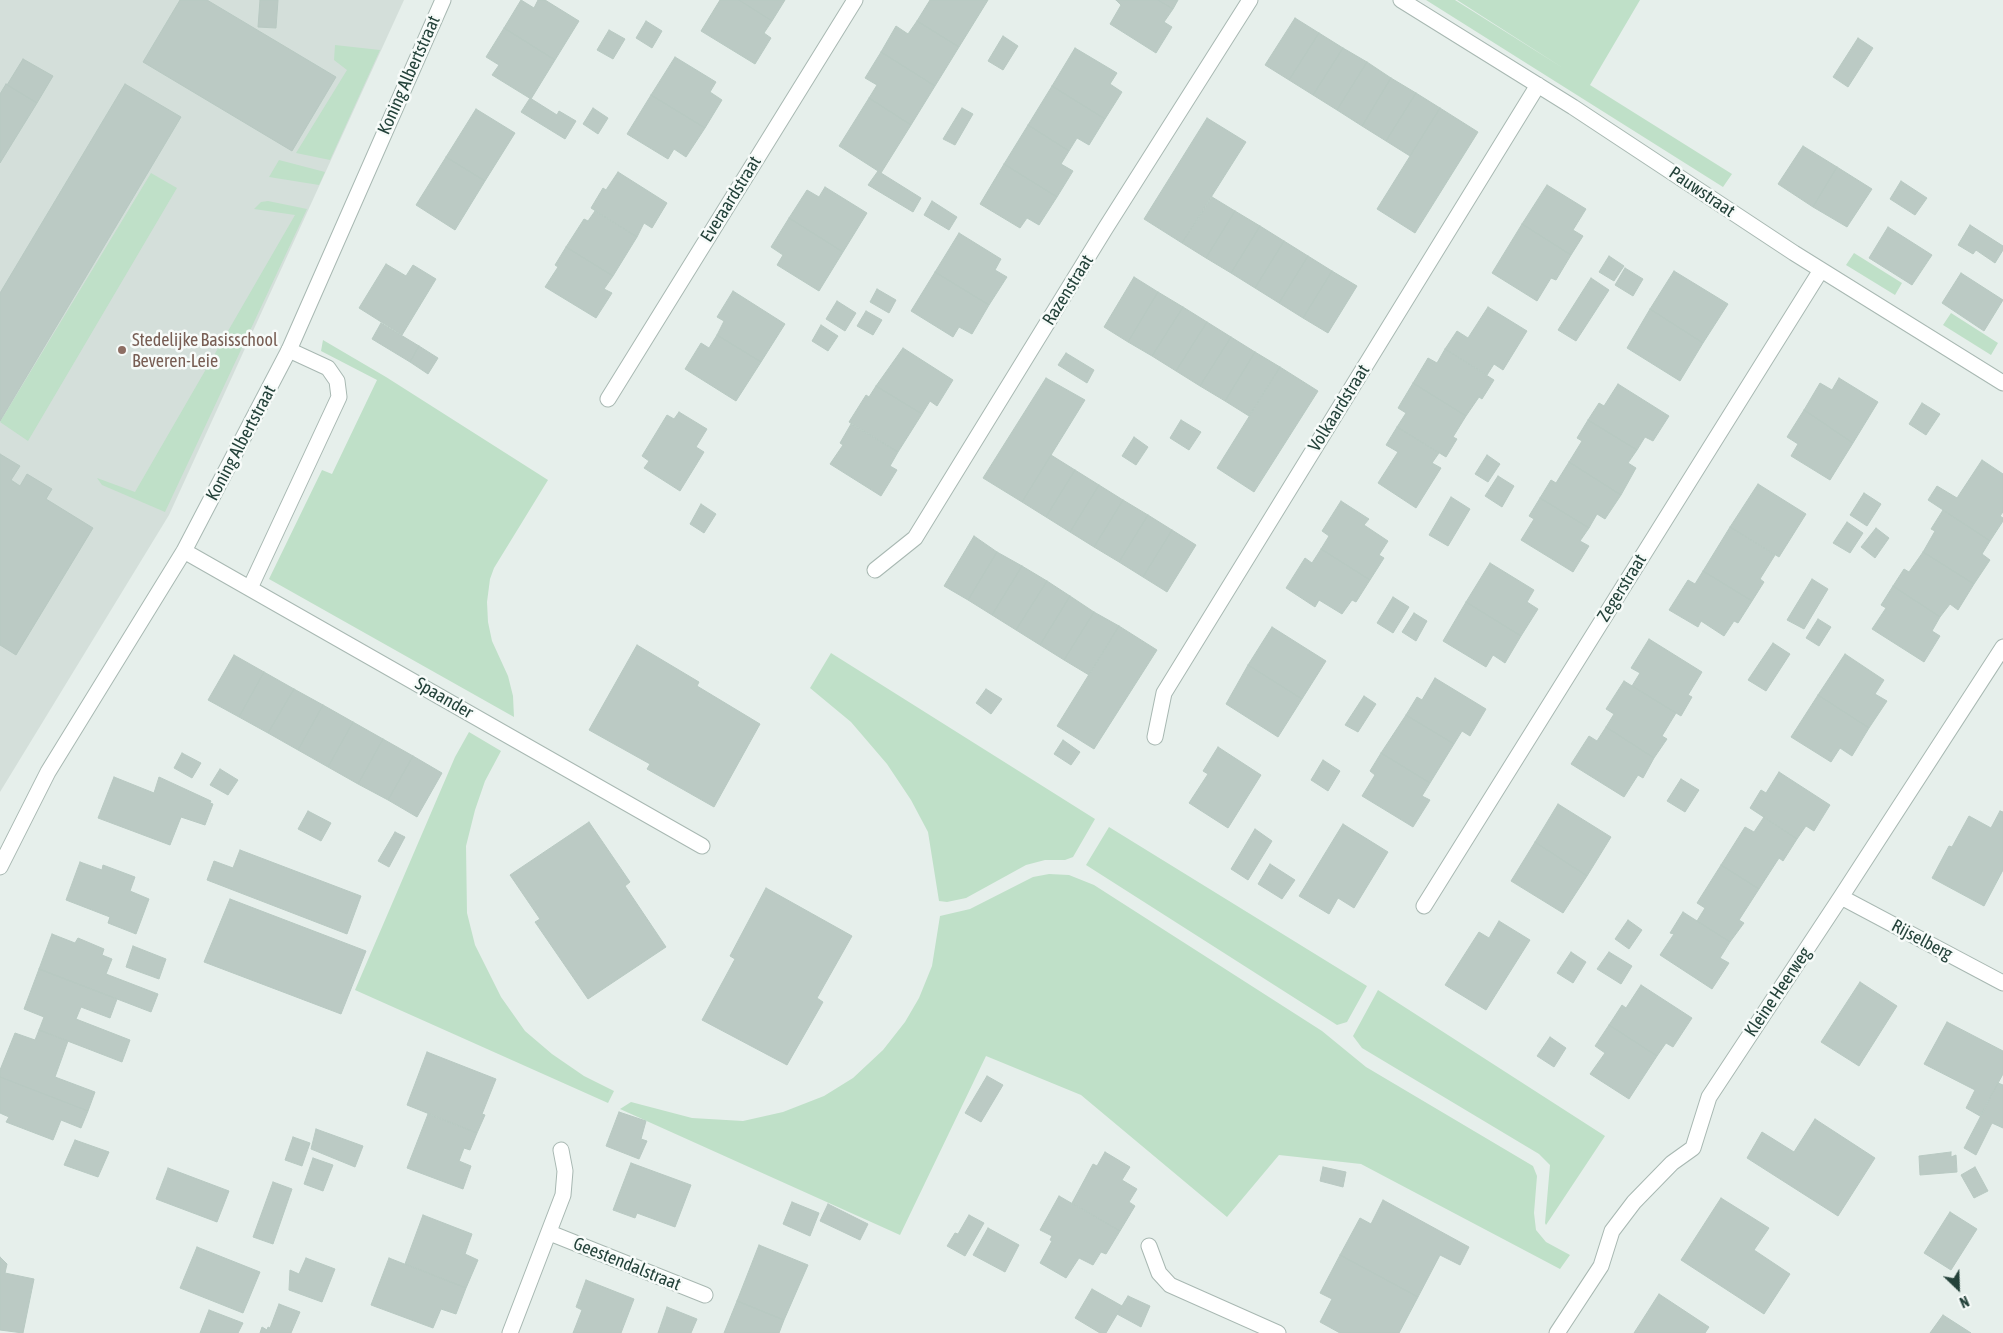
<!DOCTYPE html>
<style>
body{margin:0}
#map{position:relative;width:2003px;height:1333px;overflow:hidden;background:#e6efeb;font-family:"Asap Condensed",sans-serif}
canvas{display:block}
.north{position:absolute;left:1933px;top:1263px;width:50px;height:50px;-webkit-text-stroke:4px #f7fbf9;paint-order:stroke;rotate:156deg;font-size:14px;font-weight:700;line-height:20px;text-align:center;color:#24423a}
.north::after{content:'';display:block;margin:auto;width:18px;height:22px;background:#24423a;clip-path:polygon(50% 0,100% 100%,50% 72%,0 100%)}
</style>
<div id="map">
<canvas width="2003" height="1333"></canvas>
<div class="north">N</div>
</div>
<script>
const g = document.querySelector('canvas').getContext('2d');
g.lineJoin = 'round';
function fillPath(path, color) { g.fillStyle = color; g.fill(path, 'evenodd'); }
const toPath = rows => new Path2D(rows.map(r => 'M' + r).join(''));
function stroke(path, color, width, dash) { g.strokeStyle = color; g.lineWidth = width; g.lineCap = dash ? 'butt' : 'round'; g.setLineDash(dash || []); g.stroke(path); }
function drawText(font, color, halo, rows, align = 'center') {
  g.font = font + ' "Asap Condensed",sans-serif'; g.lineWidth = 5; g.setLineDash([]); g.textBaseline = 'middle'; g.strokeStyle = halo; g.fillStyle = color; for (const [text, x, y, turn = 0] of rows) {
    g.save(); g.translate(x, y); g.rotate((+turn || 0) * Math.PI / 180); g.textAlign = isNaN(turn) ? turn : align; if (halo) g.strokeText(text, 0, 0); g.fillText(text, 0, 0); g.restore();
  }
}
fillPath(toPath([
 [0,0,404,0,169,515,0,792]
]), '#d4dfda');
fillPath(toPath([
 [1426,0,1455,0,1563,68,1457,0,1640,0,1590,85,1732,174,1723,187],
 [335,45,380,50,330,160,296,153,347,70,334,60],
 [279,160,325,172,319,185,269,177],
 [151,173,177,188,28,441,0,422],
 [268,201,307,209,165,512,102,485,97,478,135,492,295,215,254,209,261,202],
 [1854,253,1902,283,1895,295,1846,265],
 [1951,313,1998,343,1991,355,1943,325],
 [323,340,386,377,548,480,494,568,490,579,487,602,488,622,492,641,508,676,513,696,514,717,269,579,322,470,332,474,377,380,321,351],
 [831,653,1095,819,1073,857,1065,860,1045,860,1026,865,966,898,947,902,939,901,928,832,911,800,887,764,851,722,810,688],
 [469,732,501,751,485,781,475,810,466,846,467,913,475,945,501,997,525,1031,552,1054,584,1076,614,1091,608,1103,355,990,455,757],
 [1109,827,1367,986,1347,1022,1337,1025,1086,865],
 [1049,874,1069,875,1094,885,1322,1031,1366,1067,1533,1166,1537,1176,1534,1213,1536,1230,1546,1242,1570,1255,1560,1269,1361,1164,1279,1155,1227,1217,1081,1095,986,1056,900,1235,620,1109,631,1102,692,1118,743,1121,783,1112,824,1096,853,1078,883,1050,905,1022,919,998,932,966,940,916,970,909,1033,877],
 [1378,990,1605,1136,1546,1225,1545,1223,1550,1165,1539,1154,1362,1048,1353,1036]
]), '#bfe0c8');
const building = toPath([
 [180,0,207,0,336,77,292,151,143,62,180,0],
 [260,0,278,0,276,28,258,27,260,0],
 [521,0,534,8,538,0,545,0,579,21,555,60,504,28,521,0],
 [720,0,739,0,772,21,764,33,771,38,755,64,701,31,720,0],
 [739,0,785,0,772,21,739,0],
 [930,0,988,0,959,47,917,21,930,0],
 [1116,0,1158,0,1173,9,1164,22,1172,27,1156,53,1110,24,1121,5,1116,0],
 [1158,0,1178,0,1173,9,1158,0],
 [1295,18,1319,33,1289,80,1265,65,1295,18],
 [646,21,662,31,652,48,636,38,646,21],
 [917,21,959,47,935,86,881,52,896,26,908,34,917,21],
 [504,28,555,60,531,99,492,75,499,65,486,57,504,28],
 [609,30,625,39,613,59,597,50,609,30],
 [1319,33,1343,48,1313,95,1289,80,1319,33],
 [1003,36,1018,46,1003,70,988,61,1003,36],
 [1858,38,1873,48,1848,87,1833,77,1858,38],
 [1075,48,1117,73,1110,84,1122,92,1105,119,1052,86,1075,48],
 [1343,48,1367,62,1337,110,1313,95,1343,48],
 [881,52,935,86,911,125,869,98,877,85,865,78,881,52],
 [675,57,716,82,710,92,722,100,705,128,651,95,675,57],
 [23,59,53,76,37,103,7,85,23,59],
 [1367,62,1391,78,1362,126,1337,110,1367,62],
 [1391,78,1416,93,1386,141,1362,126,1391,78],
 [6,84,37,103,0,163,0,94,6,84],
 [125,84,181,117,0,421,0,293,125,84],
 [1052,86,1105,119,1089,145,1077,138,1069,151,1028,125,1052,86],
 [1416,93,1440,108,1410,156,1386,141,1416,93],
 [651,95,705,128,686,157,674,149,668,159,627,134,651,95],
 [530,98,557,115,559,111,576,121,565,139,521,112,530,98],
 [869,98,911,125,881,173,921,198,913,212,868,185,878,171,839,146,869,98],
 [593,108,608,118,598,134,583,124,593,108],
 [962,108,973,114,955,145,943,139,962,108],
 [1440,108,1478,132,1415,233,1377,209,1440,108],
 [476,109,515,133,485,181,446,157,476,109],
 [1207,118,1246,142,1182,243,1144,219,1207,118],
 [1028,125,1069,151,1061,164,1073,171,1057,197,1004,164,1028,125],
 [1803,146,1837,167,1813,207,1778,184,1803,146],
 [446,157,485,181,455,230,416,205,446,157],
 [1004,164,1057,197,1039,225,1027,218,1020,228,980,204,1004,164],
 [1837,167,1872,189,1847,227,1813,207,1837,167],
 [618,172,667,203,652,228,644,223,637,237,591,208,603,188,606,190,618,172],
 [1901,181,1927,198,1915,215,1890,199,1901,181],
 [1547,185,1586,209,1573,230,1583,236,1571,255,1522,224,1547,185],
 [825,187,867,213,843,252,789,218,807,190,819,197,825,187],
 [1212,197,1235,211,1206,258,1182,243,1212,197],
 [932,201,957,217,949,230,924,215,932,201],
 [595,211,637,237,613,276,566,247,584,219,588,221,595,211],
 [1235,211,1260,226,1231,273,1206,258,1235,211],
 [789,218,843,252,819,291,777,265,783,255,771,247,789,218],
 [1522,224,1571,255,1556,280,1551,278,1537,301,1492,273,1522,224],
 [1970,225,2003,246,2003,250,1995,263,1976,250,1973,254,1958,245,1970,225],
 [1260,226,1284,241,1255,288,1231,273,1260,226],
 [1888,227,1932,255,1912,285,1869,258,1888,227],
 [959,233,1001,259,995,270,1007,277,989,305,935,272,959,233],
 [1284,241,1308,256,1279,303,1255,288,1284,241],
 [566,247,613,276,604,289,612,293,596,318,545,287,558,267,555,265,566,247],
 [1308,256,1332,271,1303,318,1279,303,1308,256],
 [1609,256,1624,266,1614,281,1599,272,1609,256],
 [386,264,406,276,413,265,436,279,402,335,359,308,386,264],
 [1625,268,1643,279,1633,296,1615,285,1625,268],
 [1332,271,1357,286,1328,333,1303,318,1332,271],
 [1674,271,1728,304,1703,343,1650,309,1674,271],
 [935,272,989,305,972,334,959,327,953,337,911,311,935,272],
 [1961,273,2003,300,1984,331,1942,303,1961,273],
 [1134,277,1158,292,1128,342,1104,327,1134,277],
 [1591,278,1609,290,1576,341,1558,330,1591,278],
 [877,289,896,300,889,313,870,302,877,289],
 [733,291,785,324,761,362,717,335,724,321,717,317,733,291],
 [1158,292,1183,307,1152,356,1128,342,1158,292],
 [837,301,856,313,845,331,826,319,837,301],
 [1183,307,1207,322,1176,371,1152,356,1183,307],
 [1488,307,1527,331,1503,370,1494,364,1487,375,1445,349,1457,331,1468,338,1488,307],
 [1650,309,1703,343,1680,381,1627,348,1650,309],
 [866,311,882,320,873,335,857,326,866,311],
 [1207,322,1231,337,1200,386,1176,371,1207,322],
 [381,323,419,346,410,362,372,339,381,323],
 [821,325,838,336,828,351,812,341,821,325],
 [717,335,761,362,736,401,685,369,701,343,709,348,717,335],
 [1231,337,1255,352,1225,401,1200,386,1231,337],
 [419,346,438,358,428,374,410,362,419,346],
 [903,348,953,380,937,406,930,401,922,414,876,386,903,348],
 [1445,349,1494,380,1482,399,1479,397,1466,416,1413,383,1428,358,1437,363,1445,349],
 [1255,352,1280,367,1249,416,1225,401,1255,352],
 [1066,353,1094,370,1087,383,1058,365,1066,353],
 [1280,367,1318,391,1254,492,1217,468,1280,367],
 [1046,378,1085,400,1022,502,983,478,1046,378],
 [1839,378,1878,402,1853,443,1804,410,1820,383,1832,390,1839,378],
 [1413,383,1466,416,1453,437,1457,439,1446,457,1397,427,1406,413,1398,408,1413,383],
 [1618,384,1669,416,1653,441,1645,437,1637,450,1588,420,1599,403,1604,406,1618,384],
 [876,386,922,414,898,452,849,422,866,395,869,397,876,386],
 [1922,403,1940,414,1926,435,1909,424,1922,403],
 [1804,410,1853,443,1830,480,1791,456,1798,444,1787,437,1804,410],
 [679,412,707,429,696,447,704,452,680,491,644,468,649,461,642,456,667,415,674,419,679,412],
 [1181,420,1201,432,1189,450,1170,438,1181,420],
 [1588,420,1637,450,1628,463,1636,468,1621,495,1569,462,1582,441,1577,438,1588,420],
 [851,424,898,452,890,466,897,470,881,496,830,464,843,445,840,443,851,424],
 [1397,427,1439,453,1432,463,1441,468,1416,508,1378,483,1398,452,1386,445,1397,427],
 [1134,437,1148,447,1136,465,1122,456,1134,437],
 [0,454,20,466,11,480,20,486,27,474,52,489,46,499,93,528,16,655,0,645,0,454],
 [1051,455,1075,470,1046,517,1022,502,1051,455],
 [1487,455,1500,464,1488,482,1475,474,1487,455],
 [1982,460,2003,474,2003,512,2000,516,2003,518,2003,521,1990,541,1928,500,1937,486,1957,498,1982,460],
 [1569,462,1621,495,1605,519,1597,514,1589,528,1540,498,1551,480,1556,483,1569,462],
 [1075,470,1099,485,1070,532,1046,517,1075,470],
 [1498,476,1514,486,1502,507,1485,496,1498,476],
 [1758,484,1806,514,1779,557,1730,527,1758,484],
 [1099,485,1123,500,1094,547,1070,532,1099,485],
 [1864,493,1881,504,1867,526,1850,515,1864,493],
 [1451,497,1470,509,1448,546,1429,535,1451,497],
 [1540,498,1589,528,1580,541,1589,546,1573,572,1521,540,1534,519,1529,516,1540,498],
 [1123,500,1148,515,1119,562,1094,547,1123,500],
 [1341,501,1369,519,1364,525,1388,541,1379,555,1384,558,1370,580,1321,549,1329,536,1322,531,1341,501],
 [701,504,716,514,704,533,690,524,701,504],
 [1943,510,1990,541,1982,554,1990,560,1974,584,1923,552,1935,531,1931,529,1943,510],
 [1148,515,1172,530,1143,577,1119,562,1148,515],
 [1847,522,1863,533,1850,553,1833,543,1847,522],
 [1730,527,1775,555,1760,579,1764,582,1752,601,1703,571,1730,527],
 [1876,528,1889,538,1875,558,1861,547,1876,528],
 [1172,530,1196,545,1167,592,1143,577,1172,530],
 [974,536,997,552,968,600,944,586,974,536],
 [1321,549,1370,580,1356,602,1352,600,1342,614,1319,600,1315,607,1286,588,1305,558,1312,563,1321,549],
 [997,552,1022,566,992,615,968,600,997,552],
 [1923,552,1974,584,1958,610,1950,604,1940,617,1893,586,1904,569,1909,572,1923,552],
 [1490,563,1534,590,1527,602,1538,609,1521,636,1466,602,1490,563],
 [1022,566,1047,581,1016,630,992,615,1022,566],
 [1703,571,1752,601,1738,623,1734,621,1724,636,1701,621,1698,627,1669,610,1688,580,1695,584,1703,571],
 [1812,579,1828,589,1804,629,1787,620,1812,579],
 [1047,581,1070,596,1040,645,1016,630,1047,581],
 [1893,586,1940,617,1932,631,1940,636,1924,662,1872,629,1886,608,1881,605,1893,586],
 [1070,596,1094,612,1064,660,1040,645,1070,596],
 [1393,597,1409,607,1393,633,1377,623,1393,597],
 [1466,602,1521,636,1505,663,1493,655,1486,667,1443,641,1466,602],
 [1094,612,1119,626,1089,675,1064,660,1094,612],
 [1414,613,1427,621,1416,641,1402,632,1414,613],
 [1818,619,1831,627,1819,646,1806,638,1818,619],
 [1119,626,1157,650,1094,749,1057,726,1119,626],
 [1272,627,1326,661,1302,699,1248,665,1272,627],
 [1649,639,1702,672,1688,695,1692,697,1681,716,1632,686,1640,673,1631,668,1649,639],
 [1773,643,1790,654,1766,691,1748,680,1773,643],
 [637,645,699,682,697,686,760,724,714,807,647,769,650,764,589,730,637,645],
 [1845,654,1884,680,1875,694,1887,701,1869,728,1818,695,1845,654],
 [234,655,264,672,239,717,208,700,234,655],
 [1248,665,1302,699,1278,737,1226,704,1248,665],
 [264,672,294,689,268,733,239,717,264,672],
 [1435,678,1486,709,1470,736,1462,731,1454,744,1406,715,1417,697,1422,700,1435,678],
 [1624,681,1676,713,1662,736,1667,739,1654,758,1606,727,1614,714,1606,709,1624,681],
 [294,689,323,705,298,750,268,733,294,689],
 [986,689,1002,699,991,714,976,703,986,689],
 [1818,695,1869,728,1852,756,1840,748,1831,762,1791,737,1818,695],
 [1364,696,1376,704,1358,732,1345,725,1364,696],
 [323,705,353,722,328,767,298,750,323,705],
 [1406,715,1454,744,1430,783,1381,753,1406,715],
 [353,722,383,739,358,784,328,767,353,722],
 [1606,727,1654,758,1643,778,1638,775,1624,797,1571,764,1589,736,1597,741,1606,727],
 [383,739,413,756,388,800,358,784,383,739],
 [1063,740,1080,752,1071,765,1054,754,1063,740],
 [1218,747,1261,775,1228,828,1189,803,1208,774,1203,771,1218,747],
 [182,753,201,763,192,778,174,768,182,753],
 [1381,753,1430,783,1422,796,1430,800,1413,827,1362,796,1375,775,1370,771,1381,753],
 [413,756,442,773,417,817,388,800,413,756],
 [1323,760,1340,771,1328,791,1311,780,1323,760],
 [220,769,238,780,228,795,210,785,220,769],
 [1779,772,1830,805,1814,831,1806,826,1797,839,1750,808,1761,790,1766,793,1779,772],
 [114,777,154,793,159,777,211,801,210,803,213,804,205,825,181,817,170,845,98,818,114,777],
 [1681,779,1699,790,1685,812,1667,801,1681,779],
 [1558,804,1611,837,1587,876,1535,842,1558,804],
 [308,811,331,823,321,841,298,829,308,811],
 [2000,811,2003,812,2003,870,1984,906,1932,878,1949,846,1952,847,1969,816,1991,828,2000,811],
 [1764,817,1797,839,1783,861,1779,858,1759,889,1721,865,1745,827,1754,832,1764,817],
 [589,822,630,882,625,886,666,947,588,999,535,922,540,919,510,875,589,822],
 [1343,824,1388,852,1354,908,1338,898,1329,914,1299,896,1343,824],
 [1255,829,1272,841,1248,880,1231,869,1255,829],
 [395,832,405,837,389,867,378,861,395,832],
 [1535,842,1587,876,1563,913,1511,881,1535,842],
 [240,850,361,896,347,934,207,880,214,861,233,868,240,850],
 [80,862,102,870,103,865,135,877,130,891,149,899,136,934,108,923,110,917,66,900,80,862],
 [1270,864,1295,880,1282,899,1258,884,1270,864],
 [1721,865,1759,889,1739,920,1744,923,1730,942,1697,921,1705,908,1697,903,1721,865],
 [766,888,852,936,817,998,823,1002,787,1065,702,1020,735,959,730,956,766,888],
 [230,899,366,951,341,1014,204,962,230,899],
 [1683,912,1730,942,1720,958,1729,963,1712,989,1660,955,1674,934,1670,933,1683,912],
 [1628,920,1642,930,1629,949,1615,939,1628,920],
 [1499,921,1530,940,1486,1010,1445,985,1479,932,1489,938,1499,921],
 [52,934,75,943,78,938,104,949,102,955,112,959,106,974,158,994,151,1012,39,969,52,934],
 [133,946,166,959,159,979,126,967,133,946],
 [1571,952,1586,962,1573,983,1557,973,1571,952],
 [1609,952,1632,966,1621,984,1597,969,1609,952],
 [39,969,117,999,110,1018,81,1007,76,1019,130,1040,122,1062,39,1030,44,1017,24,1009,39,969],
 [1860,982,1897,1006,1859,1066,1821,1042,1860,982],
 [1641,985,1692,1018,1673,1047,1666,1043,1657,1056,1609,1025,1622,1005,1626,1008,1641,985],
 [1947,1022,2003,1051,2003,1074,1980,1116,1966,1108,1975,1090,1924,1064,1947,1022],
 [1609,1025,1657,1056,1629,1099,1590,1074,1605,1053,1595,1046,1609,1025],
 [39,1030,68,1041,55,1077,95,1092,88,1111,0,1077,0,1070,15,1033,35,1040,39,1030],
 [1550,1037,1566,1048,1554,1067,1537,1056,1550,1037],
 [427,1052,496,1079,482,1114,485,1115,477,1133,407,1105,427,1052],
 [987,1076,1003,1085,981,1122,965,1113,987,1076],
 [0,1077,88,1111,81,1128,61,1120,53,1140,6,1122,9,1117,0,1113,0,1077],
 [1998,1083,2003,1085,2003,1128,1992,1123,1976,1155,1964,1148,1998,1083],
 [619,1112,646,1121,641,1139,647,1141,639,1159,606,1146,619,1112],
 [428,1114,477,1133,470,1150,464,1148,459,1161,471,1166,463,1189,407,1168,428,1114],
 [1815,1119,1875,1158,1838,1216,1747,1158,1762,1132,1794,1152,1815,1119],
 [316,1129,363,1146,355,1167,311,1149,316,1129],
 [293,1137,310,1143,302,1166,285,1160,293,1137],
 [75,1140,109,1152,98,1177,64,1165,75,1140],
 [1105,1152,1130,1167,1122,1180,1137,1189,1129,1202,1135,1206,1120,1231,1072,1203,1093,1164,1097,1166,1105,1152],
 [1951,1152,1951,1157,1956,1155,1957,1172,1920,1175,1919,1156,1951,1152],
 [313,1158,333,1165,323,1191,304,1184,313,1158],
 [631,1163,691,1185,675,1227,637,1213,635,1218,613,1210,631,1163],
 [1323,1167,1346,1172,1343,1187,1320,1181,1323,1167],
 [1975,1167,1988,1191,1974,1198,1961,1175,1975,1167],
 [168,1168,229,1191,217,1222,156,1199,168,1168],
 [273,1182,292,1189,273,1244,253,1237,273,1182],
 [1059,1196,1120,1231,1106,1254,1101,1252,1093,1265,1079,1258,1066,1278,1040,1263,1052,1241,1050,1240,1052,1236,1040,1230,1059,1196],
 [1721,1198,1769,1228,1754,1250,1790,1274,1764,1314,1681,1260,1721,1198],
 [1383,1200,1469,1247,1460,1265,1440,1255,1418,1297,1340,1255,1360,1218,1371,1224,1383,1200],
 [792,1202,819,1213,810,1236,783,1224,792,1202],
 [828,1204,868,1224,860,1240,820,1221,828,1204],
 [1950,1212,1977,1229,1951,1270,1924,1253,1950,1212],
 [423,1215,472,1234,465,1254,478,1260,466,1288,405,1264,423,1215],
 [969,1215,984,1223,965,1256,947,1246,955,1233,958,1234,969,1215],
 [988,1228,1019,1245,1005,1272,973,1255,988,1228],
 [759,1245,808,1265,784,1320,737,1301,759,1245],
 [197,1247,260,1272,243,1313,180,1288,197,1247],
 [1340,1255,1418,1297,1399,1333,1340,1333,1320,1322,1332,1299,1320,1293,1340,1255],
 [0,1257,7,1264,5,1273,34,1279,23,1333,0,1330,0,1257],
 [306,1258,335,1269,322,1302,289,1290,290,1270,299,1274,306,1258],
 [389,1258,466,1288,456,1314,441,1309,433,1328,371,1305,389,1258],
 [586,1280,634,1299,621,1333,573,1333,582,1310,576,1307,586,1280],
 [1092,1289,1122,1306,1106,1333,1100,1333,1075,1318,1092,1289],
 [1659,1294,1709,1327,1705,1333,1634,1333,1659,1294],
 [1128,1296,1150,1306,1141,1327,1117,1314,1128,1296],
 [737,1301,784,1320,779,1333,724,1333,737,1301],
 [279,1304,300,1312,291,1333,260,1333,262,1327,267,1330,268,1327,270,1328,279,1304],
 [667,1307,697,1319,691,1333,658,1333,667,1307],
 [209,1310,243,1323,238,1333,200,1333,209,1310],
 [1943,1315,1971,1333,1930,1333,1943,1315]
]);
fillPath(building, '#bbcac4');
stroke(building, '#b8c9c2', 1);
const service = toPath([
 [250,588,339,397,337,381,328,368,289,350],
 [1149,1246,1159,1273,1170,1285,1278,1333]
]);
const minor = toPath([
 [1401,0,1573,107,1794,253,2003,383],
 [608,399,855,0],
 [184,551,702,846],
 [875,570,915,538,1105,229,1250,0],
 [1155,737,1164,693,1538,85],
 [0,867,48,772,184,551,289,350,443,0],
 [1841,897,2003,983],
 [1424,906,1821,270],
 [550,1233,705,1295],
 [510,1333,563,1195,565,1171,561,1150],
 [1557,1333,1601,1266,1612,1231,1634,1202,1672,1163,1693,1148,1709,1097,1841,897,2003,647]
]);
stroke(service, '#a8b8b2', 17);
stroke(minor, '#a8b8b2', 17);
stroke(service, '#fff', 15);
stroke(minor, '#fff', 15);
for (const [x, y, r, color] of [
 [122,350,5,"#8d6e63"]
]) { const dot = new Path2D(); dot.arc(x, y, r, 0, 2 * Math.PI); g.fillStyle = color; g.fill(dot); stroke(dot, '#f7fbf9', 2); }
drawText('18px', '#24423a', '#f7fbf9', [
 ["Koning Albertstraat",409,75,-66],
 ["Pauwstraat",1702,192,34],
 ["Everaardstraat",731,199,-58],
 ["Razenstraat",1068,290,-58],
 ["Volkaardstraat",1339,408,-58],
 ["Koning Albertstraat",241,443,-62],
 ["Zegerstraat",1622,588,-58],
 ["Spaander",444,698,30],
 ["Rijselberg",1922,940,28],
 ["Kleine Heerweg",1778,992,-56],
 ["Geestendalstraat",627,1264,22]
]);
drawText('18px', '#785e54', '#f7fbf9', [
 ["Stedelijke Basisschool",132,340],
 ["Beveren-Leie",132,361]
], 'left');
</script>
